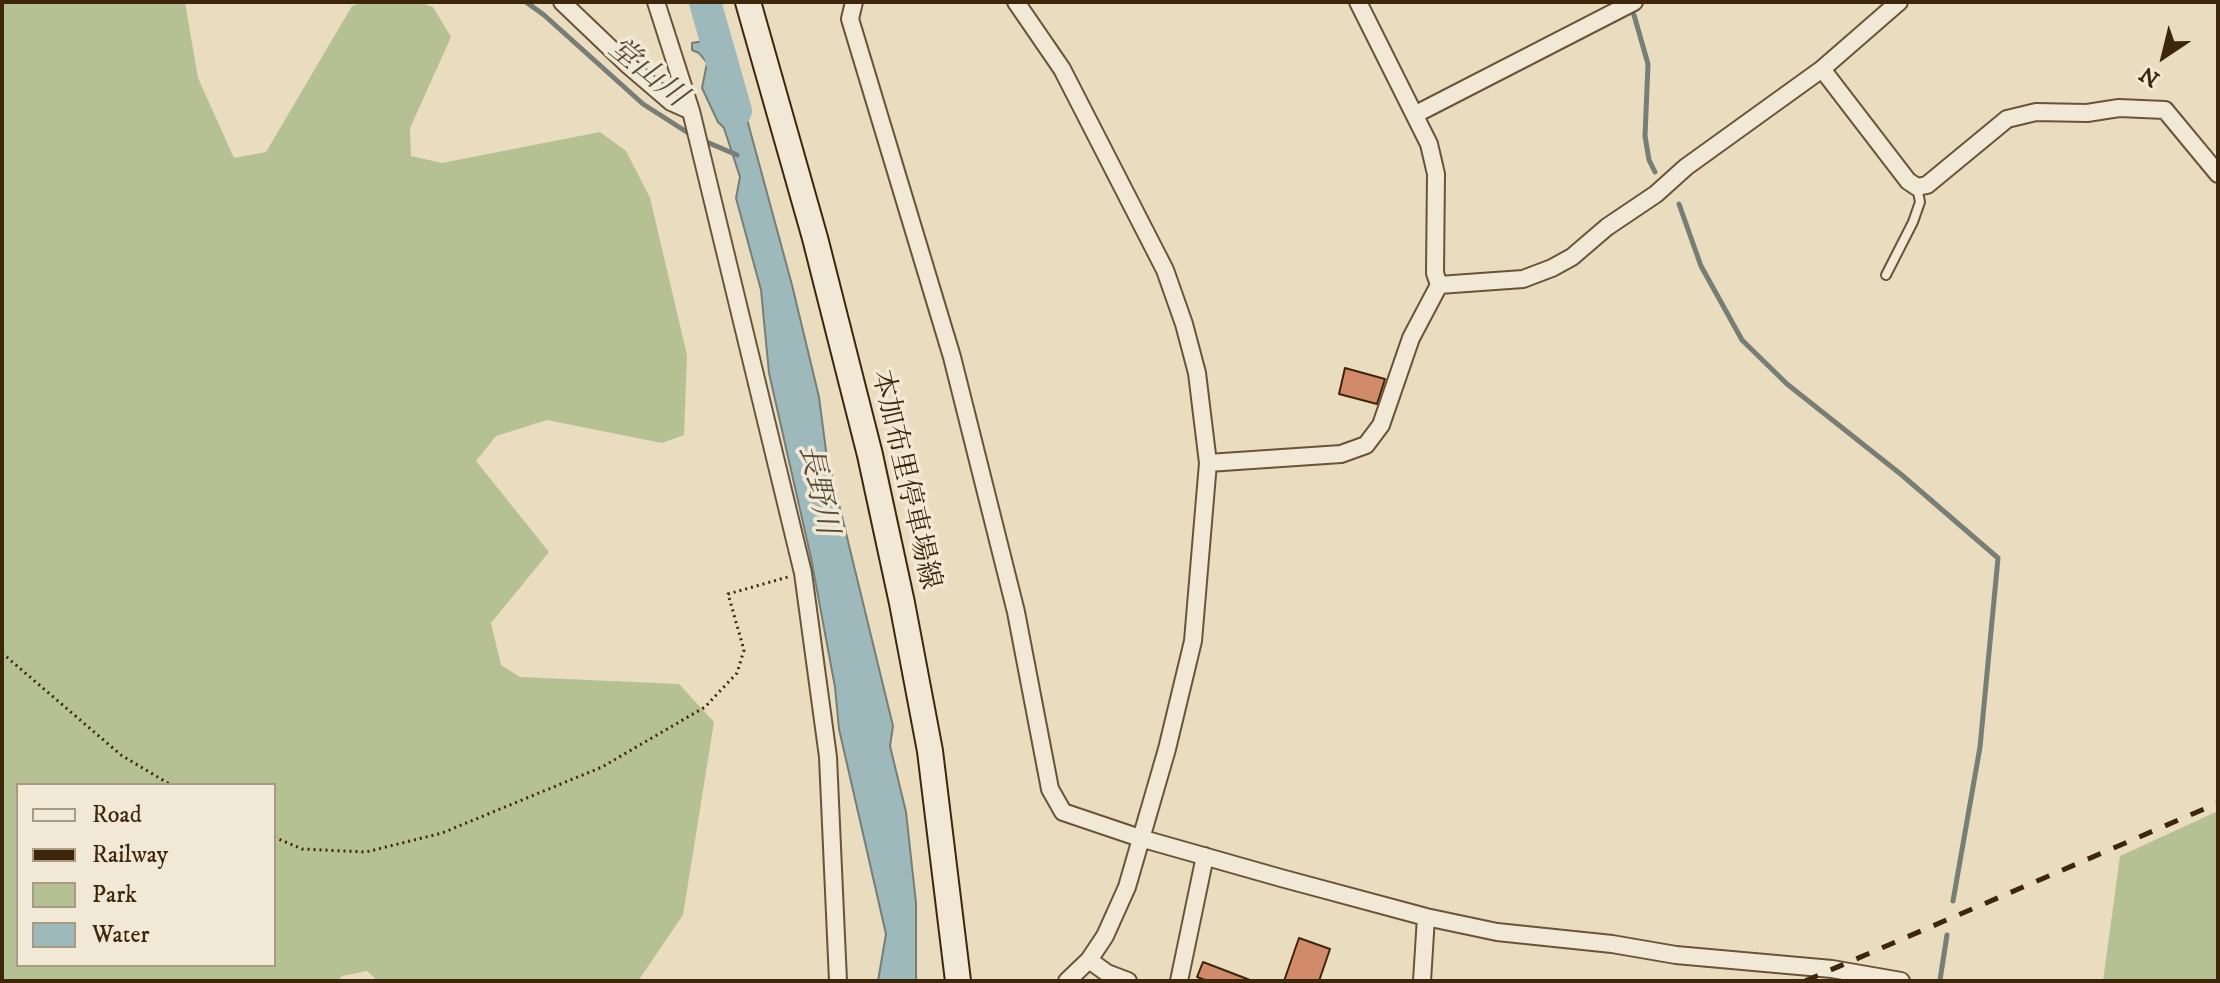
<!DOCTYPE html>
<meta charset="utf-8">
<style>
body{margin:0}
#map{position:relative;width:2220px;height:983px;overflow:hidden;background:#eadcbe;font-family:"IM FELL DW Pica",serif}
canvas{display:block}
.frame{position:absolute;inset:0;border:4px solid #3e260b;pointer-events:none}
.legend{position:absolute;left:16px;top:783px;width:260px;height:184px;box-sizing:border-box;background:#f1e8d5;border:2px solid #a99a84;margin:0;padding:10px 14px;list-style:none;font-size:24px;color:#3e260b}
.legend li{display:flex;align-items:center;gap:16px;height:40px}
.legend b{width:40px;border:2px solid #a99a84}
.north{position:absolute;left:2124px;top:16px;width:80px;height:80px;-webkit-text-stroke:6px #f1e8d5;paint-order:stroke;rotate:215deg;font-size:22px;font-weight:700;line-height:32px;text-align:center;color:#3e260b}
.north::after{content:'';display:block;margin:auto;width:28px;height:36px;background:#3e260b;clip-path:polygon(50% 0,100% 100%,50% 72%,0 100%)}
</style>
<div id="map">
<canvas width="2220" height="983"></canvas>
<div class="frame"></div>
<ul class="legend">
<li><b style="height:10px;background:#f1e8d5"></b>Road</li>
<li><b style="height:10px;background:#3e260b"></b>Railway</li>
<li><b style="height:22px;background:#b5c193"></b>Park</li>
<li><b style="height:22px;background:#9db9bc"></b>Water</li>
</ul>
<div class="north">N</div>
</div>
<script>
const g = document.querySelector('canvas').getContext('2d');
g.lineJoin = 'round';
function fillPath(path, color) { g.fillStyle = color; g.fill(path, 'evenodd'); }
const toPath = rows => new Path2D(rows.map(r => 'M' + r).join(''));
function stroke(path, color, width, dash) { g.strokeStyle = color; g.lineWidth = width; g.lineCap = dash ? 'butt' : 'round'; g.setLineDash(dash || []); g.stroke(path); }
function drawText(font, color, halo, rows, align = 'center') {
  g.font = font + ' "IM FELL DW Pica","Noto Serif JP",serif'; g.lineWidth = 7; g.setLineDash([]); g.textBaseline = 'middle'; g.strokeStyle = halo; g.fillStyle = color; for (const [text, x, y, turn = 0] of rows) {
    g.save(); g.translate(x, y); g.rotate((+turn || 0) * Math.PI / 180); g.textAlign = isNaN(turn) ? turn : align; if (halo) g.strokeText(text, 0, 0); g.fillText(text, 0, 0); g.restore();
  }
}
fillPath(toPath([
 [2,2,185,2,198,78,234,158,266,152,352,6,364,2,418,2,433,7,451,37,410,128,411,156,442,163,600,132,626,151,650,198,687,355,684,435,662,443,547,420,496,436,476,461,549,552,491,623,501,665,520,677,679,684,714,722,683,915,638,981,378,981,367,971,342,976,337,981,2,981],
 [18,785,274,785,274,965,18,965],
 [2218,811,2218,981,2103,981,2120,856]
]), '#b5c193');
const water = toPath([
 [710,40,716,64,735,75,792,285,819,397,826,451,893,726,890,746,906,812,916,903,916,981,878,981,886,934,839,729,835,687,811,558,769,373,761,290,736,198,740,177,724,128,718,122,702,88,707,63,699,53,692,50,692,43,710,40]
]);
fillPath(water, '#9db9bc');
stroke(water, '#777e75', 2);
stroke(toPath([
 [526,2,544,15,643,104,693,136],
 [1634,15,1648,64,1645,136,1649,160,1655,172],
 [702,140,737,155],
 [1679,204,1701,266,1742,340,1787,384,1903,476,1998,558,1980,747,1953,901],
 [1940,980,1947,935]
]), '#777e75', 5);
stroke(toPath([
 [705,2,736,111]
]), '#9db9bc', 32);
const building = toPath([
 [1345,368,1385,379,1377,404,1339,394,1345,368],
 [1299,938,1330,949,1319,981,1284,981,1299,938],
 [1203,962,1250,980,1250,981,1208,981,1197,977,1203,962]
]);
fillPath(building, '#d18b6b');
stroke(building, '#3e260b', 2);
const lane = toPath([
 [1886,275,1913,222,1920,202,1917,187]
]);
const street = toPath([
 [562,2,629,66,671,102,691,111],
 [656,2,691,111,803,573,828,757,838,981],
 [854,2,850,19,952,357,1016,612,1050,789,1063,812,1140,838,1281,878,1426,917,1497,932,1612,944,1676,955,1832,969,1901,981],
 [1016,2,1062,69,1165,270,1184,324,1197,373,1208,463,1193,641,1167,749,1127,887,1105,936,1089,960,1067,981],
 [1822,69,1908,181,1917,187,1927,185,2007,119,2036,112,2087,113,2119,108,2165,110,2218,174],
 [1416,114,1634,2],
 [1439,285,1523,279,1552,268,1572,257,1607,227,1656,194,1686,167,1822,69,1899,2],
 [1208,463,1341,454,1366,445,1381,425,1411,338,1439,285,1435,273,1436,174,1429,144,1358,2],
 [1089,960,1107,973,1128,981],
 [1179,981,1205,856],
 [1422,981,1426,917]
]);
const secondary = toPath([
 [748,2,815,238,870,455,902,603,930,751,958,981]
]);
stroke(lane, '#695438', 12);
stroke(street, '#695438', 20);
stroke(secondary, '#3e260b', 28);
stroke(toPath([
 [2,653,121,755,171,785],
 [274,837,302,849,366,852,442,833,602,767,705,707,737,673,744,650,728,594,788,577]
]), '#3e260b', 3, [2, 4]);
stroke(lane, '#f1e8d5', 8);
stroke(street, '#f1e8d5', 16);
stroke(secondary, '#f1e8d5', 24);
stroke(toPath([
 [1805,981,2218,803]
]), '#3e260b', 5, [14, 14]);
drawText('28px', '#3e260b', '#f1e8d5', [
 ["本加布里停車場線",904,480,77]
]);
drawText('italic 30px', '#564b37', '#f1e8d5', [
 ["堂山川",646,74,39],
 ["長野川",816,490,78]
]);
</script>
